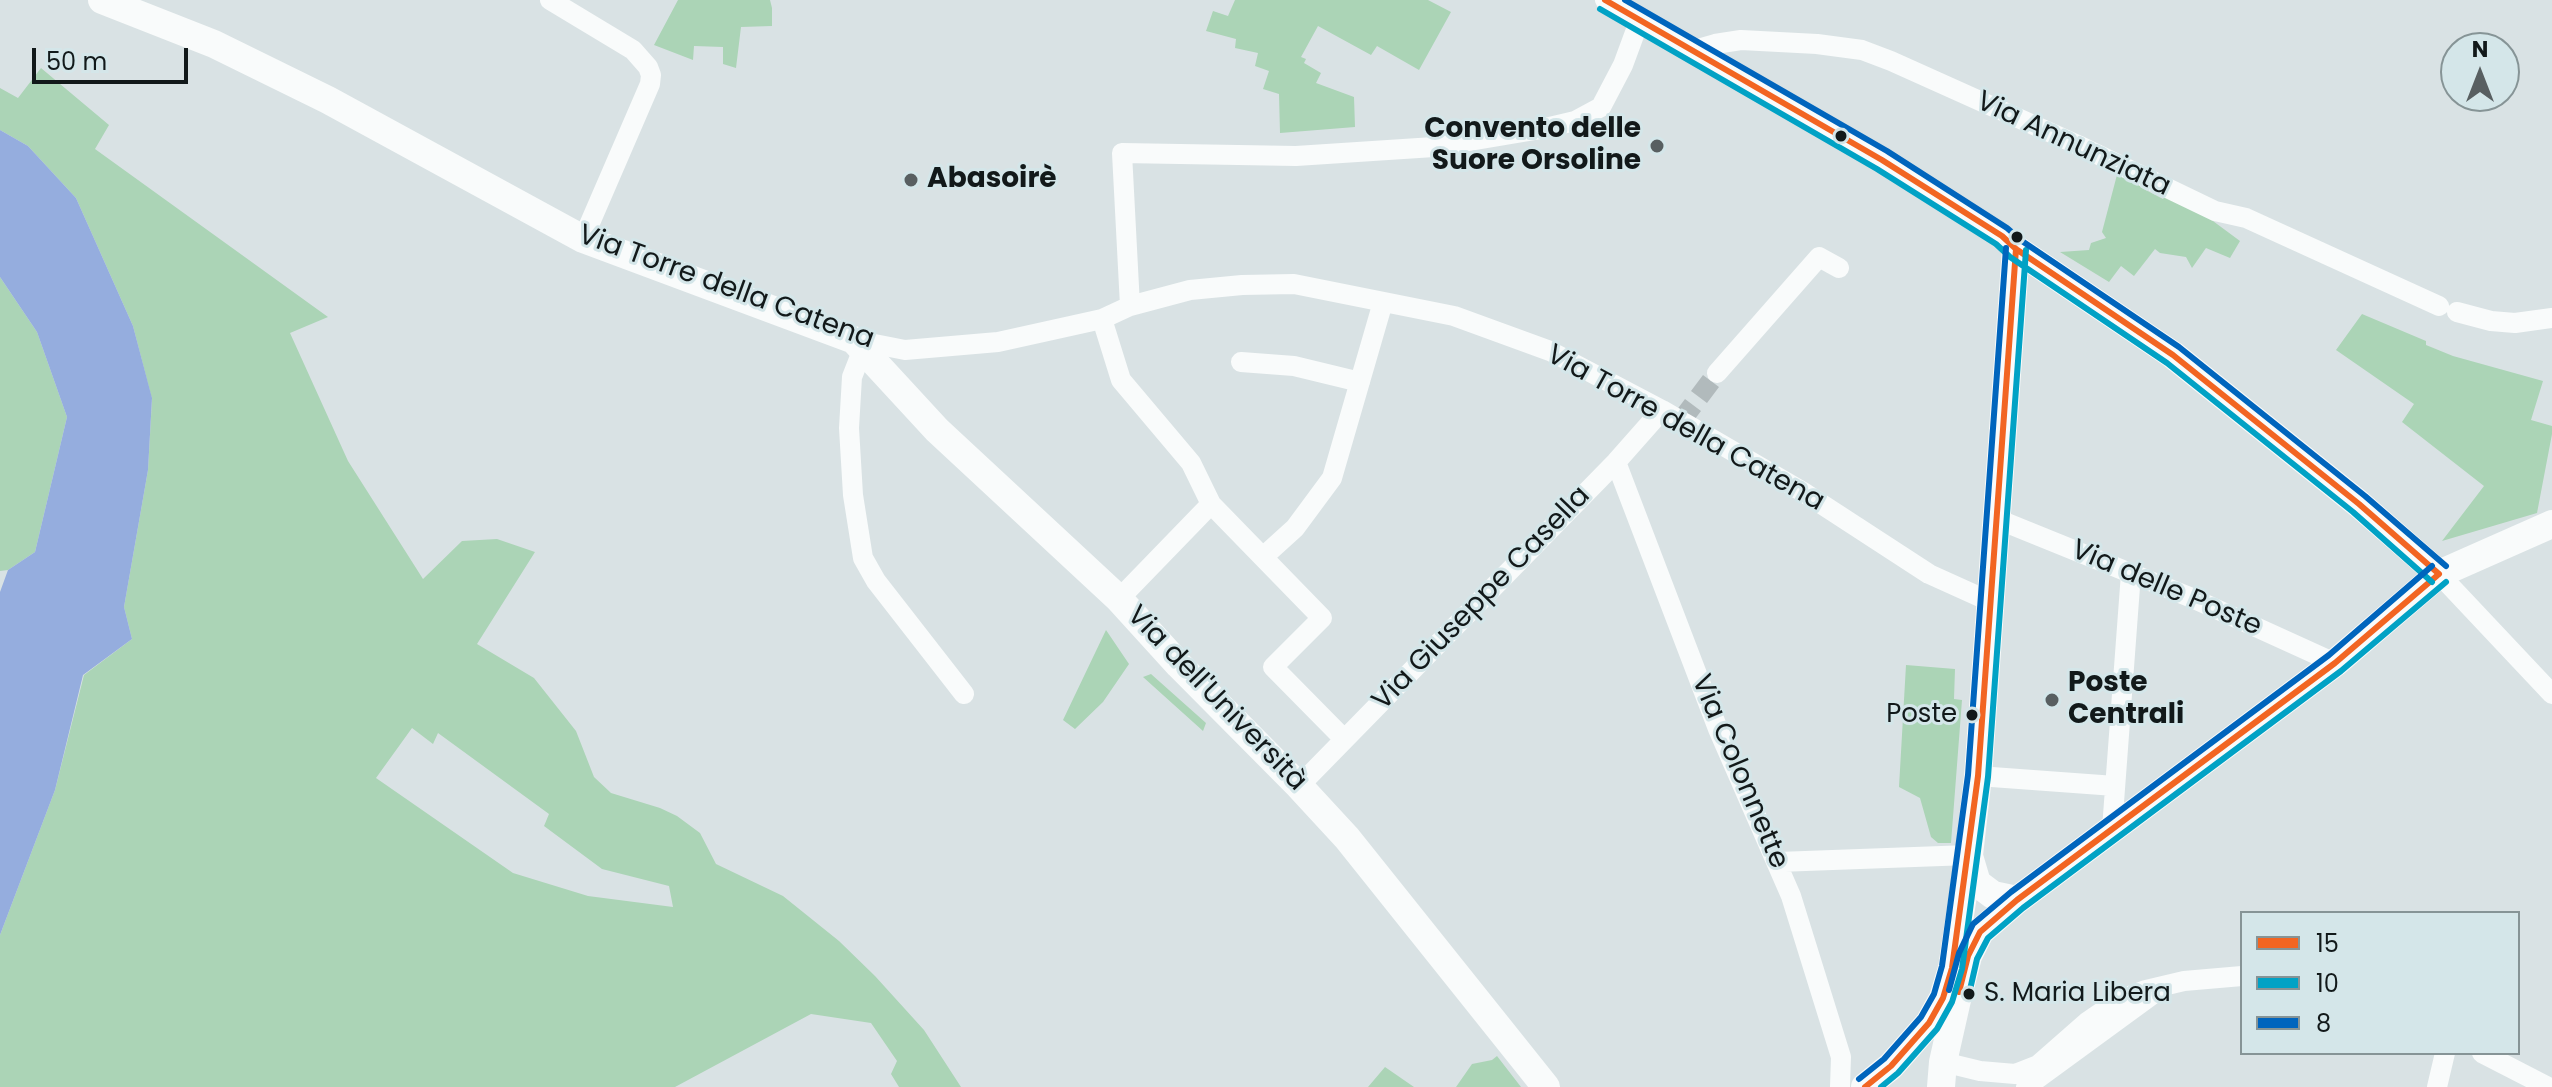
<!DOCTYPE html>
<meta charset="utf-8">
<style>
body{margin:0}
#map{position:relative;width:2552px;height:1087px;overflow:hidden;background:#d9e2e4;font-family:Poppins,sans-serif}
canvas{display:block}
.legend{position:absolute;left:2240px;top:911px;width:280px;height:144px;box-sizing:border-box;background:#d4e6e9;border:2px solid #869496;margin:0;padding:10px 14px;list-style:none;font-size:24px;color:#12191a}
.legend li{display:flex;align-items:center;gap:16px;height:40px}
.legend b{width:40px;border:2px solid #869496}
.north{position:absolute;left:2440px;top:32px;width:80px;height:80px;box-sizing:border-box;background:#d4e6e9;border:2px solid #869496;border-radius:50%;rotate:0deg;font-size:22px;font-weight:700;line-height:32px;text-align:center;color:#12191a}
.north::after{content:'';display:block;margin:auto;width:28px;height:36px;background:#585f61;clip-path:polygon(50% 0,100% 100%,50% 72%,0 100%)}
.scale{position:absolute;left:32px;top:48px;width:156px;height:36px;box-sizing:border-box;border:4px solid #12191a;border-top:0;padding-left:10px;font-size:24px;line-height:28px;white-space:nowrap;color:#12191a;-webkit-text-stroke:6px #d4e6e9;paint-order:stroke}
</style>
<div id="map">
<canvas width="2552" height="1087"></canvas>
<ul class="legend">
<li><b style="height:10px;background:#f26522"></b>15</li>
<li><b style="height:10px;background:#01a2c5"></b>10</li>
<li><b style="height:10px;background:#0065bd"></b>8</li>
</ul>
<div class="north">N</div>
<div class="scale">50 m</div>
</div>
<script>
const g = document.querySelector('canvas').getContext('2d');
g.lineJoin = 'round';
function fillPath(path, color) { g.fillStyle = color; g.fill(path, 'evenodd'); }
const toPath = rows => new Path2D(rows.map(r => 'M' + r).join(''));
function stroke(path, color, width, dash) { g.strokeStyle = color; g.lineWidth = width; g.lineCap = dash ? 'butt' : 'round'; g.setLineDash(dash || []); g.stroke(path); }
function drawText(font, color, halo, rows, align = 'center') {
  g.font = font + ' Poppins,sans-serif'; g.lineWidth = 6; g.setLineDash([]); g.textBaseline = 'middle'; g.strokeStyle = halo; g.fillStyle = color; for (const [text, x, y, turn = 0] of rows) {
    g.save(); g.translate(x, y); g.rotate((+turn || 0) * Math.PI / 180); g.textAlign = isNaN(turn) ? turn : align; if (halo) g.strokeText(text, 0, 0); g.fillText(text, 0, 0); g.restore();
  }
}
fillPath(toPath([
 [678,0,770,0,772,8,772,26,741,27,736,68,723,64,723,47,694,46,693,60,654,45],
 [1235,0,1428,0,1451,12,1419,70,1377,46,1371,55,1318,26,1301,57,1306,59,1304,63,1321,73,1316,83,1354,97,1355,127,1280,133,1279,94,1263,89,1269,71,1255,66,1258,53,1235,48,1236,39,1206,31,1213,11,1228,16],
 [41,68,109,125,95,149,328,317,290,333,348,461,423,579,462,541,497,539,535,552,477,644,534,678,576,731,594,777,611,793,660,808,677,816,700,833,716,864,783,896,839,941,875,976,924,1030,961,1087,899,1087,891,1074,897,1061,871,1023,811,1014,675,1087,0,1087,0,935,55,790,84,675,132,639,124,607,148,470,152,399,133,326,76,198,28,146,0,130,0,88,18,98],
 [412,728,433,744,438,733,549,814,544,826,602,869,669,886,673,907,588,896,513,873,376,778],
 [2118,171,2142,182,2140,187,2163,199,2167,194,2194,207,2240,241,2230,258,2206,248,2192,268,2186,257,2160,253,2155,249,2134,276,2121,266,2109,282,2060,252,2089,250,2091,243,2106,238,2102,232],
 [0,277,37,332,67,417,35,552,8,570,0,571],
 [2362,314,2426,341,2426,345,2453,356,2543,381,2531,420,2552,426,2552,434,2537,513,2442,541,2484,486,2402,422,2414,404,2336,350],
 [1106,630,1129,664,1103,702,1075,729,1063,720],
 [1906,665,1955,669,1954,699,1962,700,1951,843,1938,843,1931,837,1920,798,1899,787],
 [1151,674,1206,723,1203,731,1143,677],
 [1497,1056,1521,1087,1456,1087,1472,1064,1492,1060],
 [1385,1067,1414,1087,1368,1087]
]), '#abd4b6');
fillPath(toPath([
 [0,130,28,146,76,198,133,326,152,398,148,470,124,607,132,639,83,675,55,790,0,935,0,592,8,570,35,552,67,417,37,332,0,277]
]), '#95adde');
stroke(toPath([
 [1681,421,1717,373]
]), '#b1babc', 20, [20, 10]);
stroke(toPath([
 [550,0,633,50,648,67,651,75,650,84,583,239],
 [1605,0,1882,160,2002,236,2016,249],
 [1694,50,1715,44,1741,40,1817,44,1862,50,1891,61,2078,145,2215,211,2246,218,2439,306],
 [1130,306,1122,153,1296,156,1434,147,1541,129,1575,121,1601,107,1623,65,1640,19],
 [2457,312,2491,321,2515,323,2552,318],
 [1102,319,1121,380,1191,463,1211,504],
 [854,340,905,350,998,342,1102,319,1130,306,1190,290,1242,285,1294,284,1454,316,1550,351,1662,410,1803,492,1929,574,1991,602],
 [863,349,852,377,849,428,853,495,863,558,876,581,964,694],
 [1241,362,1294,366,1360,382],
 [1717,373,1819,257,1839,268],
 [1616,462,1718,729,1791,896,1841,1057,1840,1087],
 [1997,519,2192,598,2335,663],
 [1263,557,1295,528,1332,478,1383,302],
 [2439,574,2552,694],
 [1119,599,1211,504,1322,618,1273,667,1344,739],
 [1978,776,2115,786],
 [1299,786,1616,462,1662,410],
 [2112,829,2131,573],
 [1778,862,1969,855],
 [2482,1053,2548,1087],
 [1943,1062,1980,1071,2015,1074,2038,1065,2087,1022,2119,1000,2146,990,2184,981,2242,976],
 [2026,1087,2152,995],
 [2437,1087,2445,1053]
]), '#f9fbfb', 20);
stroke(toPath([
 [102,0,214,44,328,100,583,239,854,340,937,430,1119,599,1179,665,1299,786,1347,838,1546,1087],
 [1969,856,1977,883,1993,895,2017,900],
 [1865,1087,1891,1066,1929,1023,1943,998,1952,968,1969,855,1978,776,2016,249,2173,355,2359,504,2439,574],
 [1941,1087,1943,1062,1957,1000,1968,956,1980,932,2017,900,2335,663,2439,574,2552,524]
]), '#f9fbfb', 28);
stroke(toPath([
 [1605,0,1882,160,2002,236,2016,249,2173,355,2359,504,2439,574],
 [1959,992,1968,956,1980,932,2017,900,2335,663,2439,574],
 [1865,1087,1891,1066,1929,1023,1943,998,1952,968,1978,776,2016,249]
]), '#f26522', 6);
stroke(toPath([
 [1600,9,1877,169,1996,244,2010,257,2167,363,2353,512,2432,582],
 [1969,994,1977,959,1988,938,2023,908,2341,671,2446,582],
 [1881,1087,1898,1073,1937,1029,1952,1002,1962,969,1988,777,2026,250]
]), '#01a2c5', 6);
stroke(toPath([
 [1625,0,1887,151,2007,228,2022,241,2179,347,2365,496,2446,566],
 [1949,990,1959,953,1973,924,2011,892,2329,655,2432,566],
 [1859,1079,1884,1059,1921,1017,1934,994,1942,966,1968,775,2006,248]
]), '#0065bd', 6);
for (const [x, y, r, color] of [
 [1841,136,7,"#12191a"],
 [1657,146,8,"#585f61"],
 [911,180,8,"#585f61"],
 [2017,237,7,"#12191a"],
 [2052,700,8,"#585f61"],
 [1972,715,7,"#12191a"],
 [1969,994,7,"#12191a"]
]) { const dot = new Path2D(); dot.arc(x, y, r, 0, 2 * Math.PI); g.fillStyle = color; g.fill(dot); stroke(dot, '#d4e6e9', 3); }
drawText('26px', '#12191a', '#d4e6e9', [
 ["Poste",1957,715],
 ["S. Maria Libera",1984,994,"left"]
], 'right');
drawText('bold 28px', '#12191a', '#d4e6e9', [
 ["Convento delle",1641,130,"right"],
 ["Suore Orsoline",1641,162,"right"],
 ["Abasoirè",927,180],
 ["Poste",2068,684],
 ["Centrali",2068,716]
], 'left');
drawText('28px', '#12191a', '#d4e6e9', [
 ["Via Annunziata",2073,145,25],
 ["Via Torre della Catena",726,288,20],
 ["Via Torre della Catena",1685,429,29],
 ["Via delle Poste",2166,589,23],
 ["Via Giuseppe Casella",1482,599,-46],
 ["Via dell'Università",1216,699,46],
 ["Via Colonnette",1739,772,67]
]);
</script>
